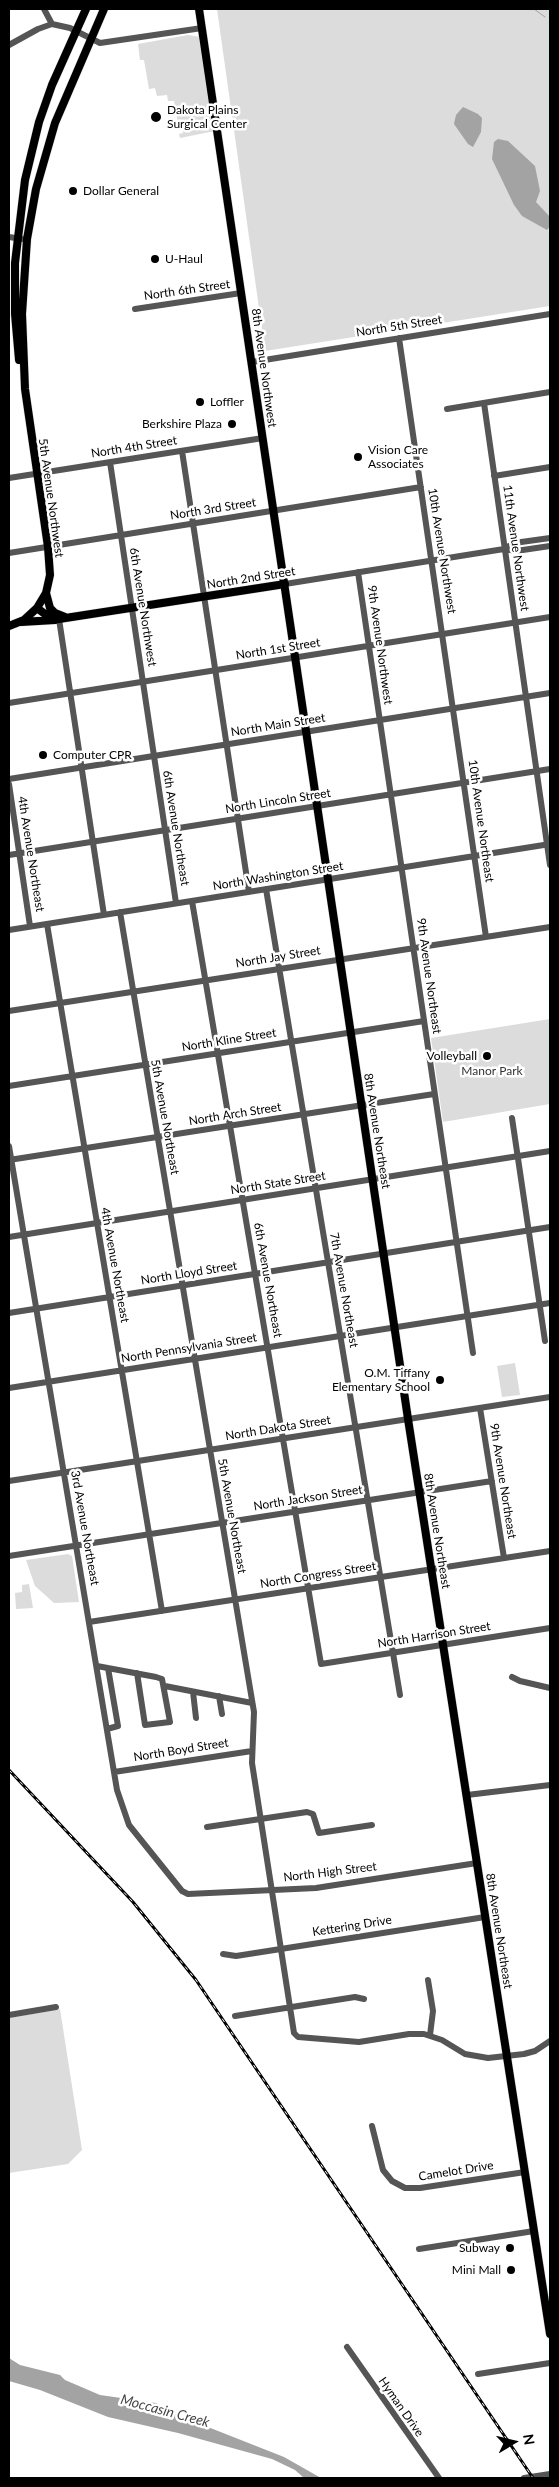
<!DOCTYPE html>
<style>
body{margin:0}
#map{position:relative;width:559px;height:2487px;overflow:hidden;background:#fff;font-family:Lato,sans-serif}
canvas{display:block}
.frame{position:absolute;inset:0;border:10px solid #000;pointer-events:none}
.north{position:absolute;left:489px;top:2417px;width:50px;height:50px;-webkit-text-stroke:4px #fff;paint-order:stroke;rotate:81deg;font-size:14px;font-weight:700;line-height:20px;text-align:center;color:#000}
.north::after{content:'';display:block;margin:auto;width:18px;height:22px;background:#000;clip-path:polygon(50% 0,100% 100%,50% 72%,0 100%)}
</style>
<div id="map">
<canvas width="559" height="2487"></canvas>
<div class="frame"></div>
<div class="north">N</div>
</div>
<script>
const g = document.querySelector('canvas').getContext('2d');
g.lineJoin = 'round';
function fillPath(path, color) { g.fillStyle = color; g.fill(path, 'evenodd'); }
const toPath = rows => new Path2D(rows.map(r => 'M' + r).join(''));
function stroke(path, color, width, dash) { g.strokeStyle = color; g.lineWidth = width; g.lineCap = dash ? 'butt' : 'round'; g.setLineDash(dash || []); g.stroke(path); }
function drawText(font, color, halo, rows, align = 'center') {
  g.font = font + ' Lato,sans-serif'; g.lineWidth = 5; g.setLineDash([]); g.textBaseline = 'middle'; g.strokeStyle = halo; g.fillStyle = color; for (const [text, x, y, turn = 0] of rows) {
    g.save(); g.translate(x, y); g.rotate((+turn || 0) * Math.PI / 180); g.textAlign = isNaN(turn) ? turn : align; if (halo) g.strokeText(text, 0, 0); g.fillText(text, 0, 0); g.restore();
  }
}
fillPath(toPath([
 [217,9,550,9,550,306,265,351],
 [188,35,200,37,215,131,180,138,179,134,183,133,182,122,178,123,174,101,168,101,167,95,157,96,155,88,149,89,144,60,140,60,138,44],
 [550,1019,550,1104,443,1122,431,1038],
 [515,1363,520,1395,502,1397,497,1366],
 [68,1554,72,1556,79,1602,54,1603,35,1586,26,1560],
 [29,1584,33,1608,16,1609,15,1593,22,1592,22,1585],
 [60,2009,82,2150,68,2164,9,2173,9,2018]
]), '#dcdcdc');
fillPath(toPath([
 [463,107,478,114,482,118,481,132,473,147,468,144,454,124,456,115],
 [498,139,508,141,535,166,540,191,536,202,550,217,550,226,547,230,522,216,514,205,492,159,494,142],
 [9,2358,20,2365,60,2375,65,2380,100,2395,156,2403,180,2416,284,2457,321,2478,304,2478,295,2470,272,2459,178,2433,108,2417,40,2390,9,2381]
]), '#a3a3a3');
stroke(toPath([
 [534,9,545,17]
]), '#a3a3a3', 1);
const major = toPath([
 [199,9,408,1419,550,2334],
 [19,360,15,314,15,263,25,180,39,122,52,85,86,9],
 [46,593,50,608,55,613,65,617],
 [37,608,49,617,59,619,285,584],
 [21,622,55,620],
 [9,626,24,620,37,608,46,593,50,575,48,547,25,389,22,314,27,239,36,189,55,123,104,9]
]);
stroke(major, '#dbdbdb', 9);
stroke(toPath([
 [44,9,52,24],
 [9,45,38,29,52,24,70,28,100,43,202,28],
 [9,237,22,239],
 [135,309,241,293],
 [399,338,486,937],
 [252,362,550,314],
 [484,403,550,865],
 [447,409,550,392],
 [182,451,249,892],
 [110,462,176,903],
 [494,476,550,467],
 [9,478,263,438],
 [504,549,514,543,550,538],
 [9,553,421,487],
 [358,572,473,1353],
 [285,584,504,549,516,551,550,546],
 [59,619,104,915],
 [9,703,550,617],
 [9,779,550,693],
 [9,784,30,926],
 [9,855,550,769],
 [266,889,400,1695],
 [192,901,321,1664,550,1628],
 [120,912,254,1712,252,1763,294,2033,298,2037,359,2042,409,2034,424,2034,442,2040,465,2054,488,2058,524,2054,535,2051,550,2041],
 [47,924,162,1611],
 [9,930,550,844],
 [9,1011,550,927],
 [9,1086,424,1021],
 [512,1118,545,1341],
 [9,1146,117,1790,129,1825,182,1891,188,1894,316,1888,477,1863],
 [9,1160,434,1094],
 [9,1237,550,1151],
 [9,1313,550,1227],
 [9,1388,550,1303],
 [480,1408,504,1558],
 [9,1481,550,1397],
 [9,1556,492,1481],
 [89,1622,550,1551],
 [97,1666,156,1677,162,1679,170,1722,145,1725,137,1673],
 [512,1677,520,1681,550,1688],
 [165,1686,252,1703],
 [193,1692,196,1718],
 [219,1696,222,1714],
 [107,1729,118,1726,108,1668],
 [114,1772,252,1751],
 [467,1795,550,1785],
 [207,1827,307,1812,313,1814,319,1833,372,1825],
 [223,1954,236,1956,485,1917],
 [428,1980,433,2011,430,2035],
 [9,2015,56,2007],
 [235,2016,355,1997,364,1999],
 [372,2126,383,2170,392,2181,405,2188,420,2188,525,2172],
 [419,2249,534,2231],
 [347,2347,439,2478],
 [478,2374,550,2363],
 [524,2478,550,2474]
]), '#555', 6);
stroke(major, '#000', 8);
const rail = toPath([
 [9,1770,133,1902,196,1980,533,2478]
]);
stroke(rail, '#000', 3);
stroke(rail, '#fff', 1, [4]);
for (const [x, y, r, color] of [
 [156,117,6,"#000"],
 [73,191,5,"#000"],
 [155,259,5,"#000"],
 [200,402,5,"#000"],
 [232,424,5,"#000"],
 [358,457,5,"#000"],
 [43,755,5,"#000"],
 [487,1056,5,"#000"],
 [440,1380,5,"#000"],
 [510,2248,5,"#000"],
 [511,2270,5,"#000"]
]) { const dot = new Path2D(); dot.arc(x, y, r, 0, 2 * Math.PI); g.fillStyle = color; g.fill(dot); stroke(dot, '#fff', 2); }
drawText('12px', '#000', '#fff', [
 ["Dakota Plains",167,110],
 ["Surgical Center",167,124],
 ["Dollar General",83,191],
 ["U-Haul",165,259],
 ["Loffler",210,402],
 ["Berkshire Plaza",222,424,"right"],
 ["Vision Care",368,450],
 ["Associates",368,464],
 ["Computer CPR",53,755],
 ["Volleyball",477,1056,"right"],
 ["O.M. Tiffany",430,1373,"right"],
 ["Elementary School",430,1387,"right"],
 ["Subway",500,2248,"right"],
 ["Mini Mall",501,2270,"right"]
], 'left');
drawText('12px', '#000', '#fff', [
 ["North 6th Street",187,290,-8],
 ["North 5th Street",399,326,-9],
 ["8th Avenue Northwest",264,368,82],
 ["North 4th Street",134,447,-9],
 ["5th Avenue Northwest",51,498,82],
 ["North 3rd Street",213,509,-9],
 ["11th Avenue Northwest",516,548,82],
 ["10th Avenue Northwest",442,551,81],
 ["North 2nd Street",251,578,-9],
 ["6th Avenue Northwest",143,607,81],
 ["9th Avenue Northwest",380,645,82],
 ["North 1st Street",278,649,-9],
 ["North Main Street",278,725,-9],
 ["North Lincoln Street",278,801,-9],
 ["10th Avenue Northeast",481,821,82],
 ["6th Avenue Northeast",176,828,81],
 ["4th Avenue Northeast",31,854,81],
 ["North Washington Street",278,876,-9],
 ["North Jay Street",278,957,-9],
 ["9th Avenue Northeast",429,976,82],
 ["North Kline Street",229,1040,-9],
 ["North Arch Street",235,1114,-9],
 ["5th Avenue Northeast",165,1117,80],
 ["8th Avenue Northeast",377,1131,81],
 ["North State Street",278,1183,-9],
 ["4th Avenue Northeast",115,1265,80],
 ["North Lloyd Street",189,1273,-9],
 ["6th Avenue Northeast",268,1280,80],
 ["7th Avenue Northeast",344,1290,80],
 ["North Pennsylvania Street",189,1348,-9],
 ["North Dakota Street",278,1428,-9],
 ["9th Avenue Northeast",503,1481,81],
 ["North Jackson Street",308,1498,-9],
 ["5th Avenue Northeast",232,1516,80],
 ["3rd Avenue Northeast",85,1528,80],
 ["8th Avenue Northeast",437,1531,81],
 ["North Congress Street",318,1575,-9],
 ["North Harrison Street",434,1635,-9],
 ["North Boyd Street",181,1750,-9],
 ["North High Street",330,1872,-7],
 ["Kettering Drive",352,1926,-9],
 ["8th Avenue Northeast",499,1931,81],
 ["Camelot Drive",456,2171,-9],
 ["Hyman Drive",401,2407,55]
]);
drawText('12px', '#333', '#fff', [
 ["Manor Park",492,1071]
]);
drawText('italic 14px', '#444', '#fff', [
 ["Moccasin Creek",165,2411,15]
]);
</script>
